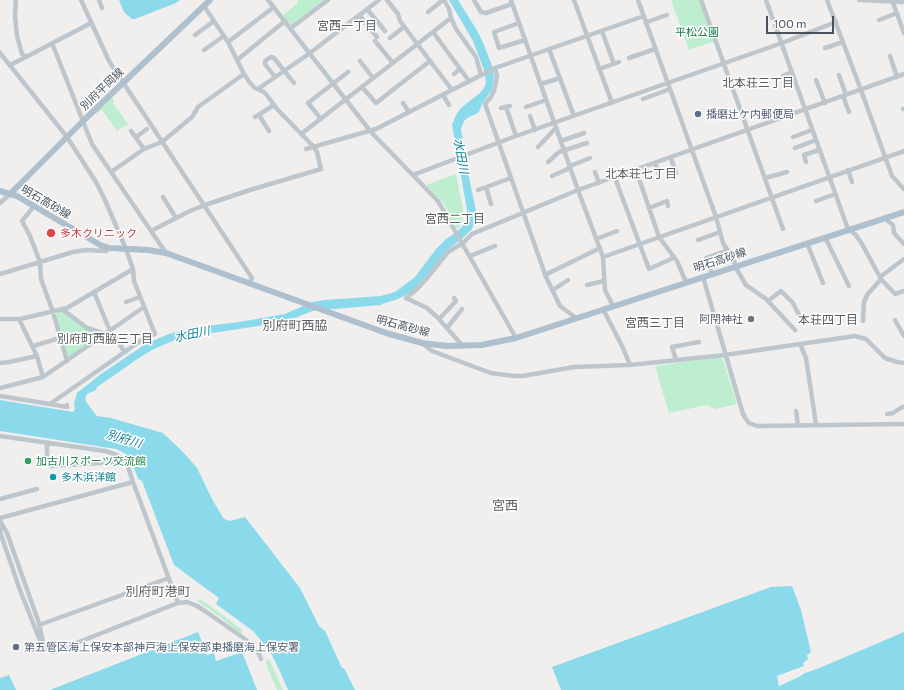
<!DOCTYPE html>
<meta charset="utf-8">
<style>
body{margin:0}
#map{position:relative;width:904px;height:690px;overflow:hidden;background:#f1eeee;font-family:Commissioner,sans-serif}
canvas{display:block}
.scale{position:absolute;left:766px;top:16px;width:68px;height:18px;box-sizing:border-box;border:2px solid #47525c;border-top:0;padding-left:5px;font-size:12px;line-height:14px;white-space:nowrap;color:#47525c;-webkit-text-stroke:3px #fff;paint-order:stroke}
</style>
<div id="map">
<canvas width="904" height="690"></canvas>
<div class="scale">100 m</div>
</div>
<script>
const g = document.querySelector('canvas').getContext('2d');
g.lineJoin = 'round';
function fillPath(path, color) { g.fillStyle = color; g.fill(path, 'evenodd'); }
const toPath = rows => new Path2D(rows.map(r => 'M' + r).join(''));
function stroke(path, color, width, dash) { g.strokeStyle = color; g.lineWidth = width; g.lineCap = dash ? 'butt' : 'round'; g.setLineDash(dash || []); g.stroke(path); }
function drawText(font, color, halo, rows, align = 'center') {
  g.font = font + ' Commissioner,"Noto Sans JP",sans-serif'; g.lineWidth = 3; g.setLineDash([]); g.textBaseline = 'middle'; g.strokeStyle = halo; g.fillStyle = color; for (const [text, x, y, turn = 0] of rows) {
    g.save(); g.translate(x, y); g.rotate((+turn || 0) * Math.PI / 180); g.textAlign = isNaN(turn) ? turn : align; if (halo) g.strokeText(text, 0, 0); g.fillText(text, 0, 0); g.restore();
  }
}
fillPath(toPath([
 [297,0,325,0,291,25,283,15,298,3],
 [671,0,699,0,715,41,689,50],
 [112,97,114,101,113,103,128,124,117,131,102,110,95,114,95,113],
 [456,174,463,210,462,216,463,221,458,229,456,227,443,202,426,185],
 [64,311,75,320,102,334,69,357,67,355,56,315,58,312],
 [721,357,723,360,737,404,715,409,707,405,669,413,655,366],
 [197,600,202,600,227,618,242,630,241,634,219,616,197,601],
 [267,658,270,661,283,690,277,690,266,664]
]), '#bdeecf');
fillPath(toPath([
 [119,0,180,0,176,3,135,19,132,19,126,14,123,10],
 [449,0,458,0,478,32,484,45,492,66,494,77,492,90,482,104,479,112,476,114,467,118,464,121,461,129,465,158,476,211,476,219,472,229,464,237,446,251,422,282,413,291,398,299,382,304,381,305,334,309,312,311,285,322,192,336,175,340,154,349,142,356,97,387,96,390,87,394,85,398,86,402,97,416,111,418,163,433,183,452,197,468,213,501,224,519,230,521,245,517,300,588,319,626,325,631,342,668,344,668,355,690,288,690,277,665,269,650,253,631,216,604,219,598,174,565,142,481,138,479,132,462,126,454,116,449,0,431,0,400,73,412,75,409,74,403,77,393,101,374,147,343,169,334,192,328,239,322,285,314,312,302,325,300,381,296,395,292,415,277,436,249,445,240,459,230,466,222,467,210,452,125,456,115,460,109,467,103,479,94,484,88,486,83,484,70,473,41],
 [792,586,801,610,811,652,807,655,808,659,803,663,804,666,777,676,779,686,799,677,805,673,817,669,904,632,904,690,561,690,552,667,771,587],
 [198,632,207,655,214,653,216,661,242,652,257,690,50,690],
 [9,675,16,690,0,690,0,678]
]), '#8adaeb');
stroke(toPath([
 [16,0,15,16,17,36,22,54,26,57,91,23],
 [81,0,109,61,252,278,249,284],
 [99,0,102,8],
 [268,0,371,132,438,201,516,338],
 [387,0,398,14,400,21,452,90],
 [444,0,449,9,451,18,456,29,476,57,481,75],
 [474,0,481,12,486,13,512,4],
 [511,0,578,190,603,257,605,290,613,306],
 [574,0,612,103],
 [638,0,716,217,723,243,734,261,736,268,746,285,766,299,795,330],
 [701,0,783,229],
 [766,0,848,229,856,235,862,244,881,279,895,294,904,291],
 [827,0,861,90,892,176,904,189],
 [859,0,904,2],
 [892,0,904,33],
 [367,9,385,31],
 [428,12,443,0],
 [359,15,377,37],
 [879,20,897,13],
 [647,22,667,15],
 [519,23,494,32,499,48,525,40],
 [291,28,328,0],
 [602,31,614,64],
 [433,32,469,81],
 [195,35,214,21],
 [390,38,404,27],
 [375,41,393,63],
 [228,42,274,7],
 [52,43,92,144,166,253],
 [825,48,843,42],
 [549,49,574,116],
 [204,50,224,36],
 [0,53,67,137,96,182,105,200,126,249,133,269,134,281,155,334,146,337,50,404,0,396],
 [890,56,897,77],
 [629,58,655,49],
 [237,60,285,21],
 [360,61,373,78],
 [10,65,26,57],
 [495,68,497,76,494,91,491,97,485,104,546,277,560,306,576,318],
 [599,69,619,62],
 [454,74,460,69],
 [839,75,846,95],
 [783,76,792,72],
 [275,77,265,64,265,61,271,57,274,58,294,83],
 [816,80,825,103],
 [541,84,560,78],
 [362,87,376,103,430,61],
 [258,89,310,53,379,0],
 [443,95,449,105],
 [843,96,849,112],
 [643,99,670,89],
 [403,103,409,112],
 [506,107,516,136],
 [526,107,546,100],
 [501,108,510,106],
 [903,109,904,109],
 [259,115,269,131],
 [530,116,535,130],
 [255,117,274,105],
 [321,119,308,103,348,72],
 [131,131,144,149],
 [301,134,451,18],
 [136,137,147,129],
 [793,137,812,130],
 [561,141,584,133],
 [538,147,554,130,557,129],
 [795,148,816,140],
 [306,149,376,129,495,68,644,16],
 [671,158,676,173],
 [548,162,559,152,587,143],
 [806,162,804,155,819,150],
 [655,163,659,174],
 [570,166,590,158],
 [636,170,659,237,677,261,686,282],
 [848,170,852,182],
 [111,172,144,149,162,142,192,117,198,107,244,74],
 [595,172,599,183],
 [413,175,455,159,516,136,782,43,836,22],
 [552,176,570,168],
 [615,178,649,269,669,260,674,257],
 [765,178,787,172],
 [486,187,491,204],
 [478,190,511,178],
 [163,197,176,218],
 [816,201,835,194],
 [0,203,10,194],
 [34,206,22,221,30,236,40,262,41,279,53,312,67,361],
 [649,208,667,201,668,206],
 [884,218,893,225,894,233,904,244],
 [151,231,190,211,205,205,250,190,321,169,317,152,314,147,277,109,266,94,264,92,255,88,250,83,244,74,228,42,204,6],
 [825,237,849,286],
 [596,239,617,231],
 [698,240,720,232],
 [807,243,823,283],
 [470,256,495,246],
 [603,257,904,151],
 [0,274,73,252,86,250,106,251,109,248],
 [712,274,706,258,728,250],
 [545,275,600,248],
 [703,277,743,414,746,419,749,423,757,426,904,424],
 [880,277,904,259],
 [587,285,604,281],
 [553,290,568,280],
 [94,292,110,331,125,352],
 [768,301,781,291,793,303,799,315],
 [126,302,140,297],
 [62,309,87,328,106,334],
 [603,309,623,348,630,365],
 [0,319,20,319,67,308,133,269],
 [19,319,37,356,43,377],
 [439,319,456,301,454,298],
 [895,320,904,336],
 [863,321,864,302,867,295,881,279],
 [447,328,462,309],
 [422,343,432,351,464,363,491,373,514,376,523,376,574,367,630,365,725,355,855,336,866,339,885,358,897,362,904,363],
 [800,344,806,358,816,424],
 [33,346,60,338],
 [463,346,437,317,427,308,406,298,417,289,427,278,448,252,463,243,472,234,578,190,904,74],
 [676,360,672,347,699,342],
 [0,363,9,362,37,356],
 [0,388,43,377,144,307],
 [50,404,67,407,67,405],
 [796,411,798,425],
 [887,414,893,413,902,407,904,407],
 [0,436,105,451,117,455,124,461,127,464,133,482,178,603],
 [47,443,47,463,50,466,86,464,124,461],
 [0,499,37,489],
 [0,518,133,482],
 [0,521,7,533,39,623,43,642],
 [0,529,1,535,20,590,39,638,43,645,48,650,54,652,61,649,178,603,187,602,197,606,205,611,245,639,259,654,261,659],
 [39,625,169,578]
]), '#bdc6cd', 4.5);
stroke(toPath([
 [0,191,17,196,22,199,102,246,109,248,148,250,166,253,386,333,422,343,447,346,481,345,516,338,904,212],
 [10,194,83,121,210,0]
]), '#aebfcd', 6);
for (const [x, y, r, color] of [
 [698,114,4,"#5c6f8a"],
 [51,233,5,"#e0444e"],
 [751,319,4,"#6b7280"],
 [28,461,4,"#2e9e5b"],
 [53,477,4,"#0f9aa8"],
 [16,647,4,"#5c6f8a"]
]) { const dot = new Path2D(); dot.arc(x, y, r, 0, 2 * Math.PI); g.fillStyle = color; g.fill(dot); stroke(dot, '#fff', 1.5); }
drawText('11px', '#177d47', '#fff', [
 ["平松公園",697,32]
]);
drawText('11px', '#47525c', '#fff', [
 ["別府平岡線",102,89,-44],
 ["明石高砂線",46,202,30],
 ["明石高砂線",720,260,-18],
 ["明石高砂線",403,326,15]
]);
drawText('11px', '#4e5e75', '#fff', [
 ["播磨辻ケ内郵便局",706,114],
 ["第五管区海上保安本部神戸海上保安部東播磨海上保安署",24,647]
], 'left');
drawText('11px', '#be3a42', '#fff', [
 ["多木クリニック",60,233]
], 'left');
drawText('11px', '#5b616d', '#fff', [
 ["阿閇神社",743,319]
], 'right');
drawText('11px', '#27864d', '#fff', [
 ["加古川スポーツ交流館",36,461]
], 'left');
drawText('11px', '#0d838f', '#fff', [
 ["多木浜洋館",61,477]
], 'left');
drawText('12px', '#5b5f63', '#fff', [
 ["宮西一丁目",347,26],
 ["北本荘三丁目",758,83],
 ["北本荘七丁目",641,174],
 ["宮西二丁目",455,219],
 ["本荘四丁目",828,320],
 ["宮西三丁目",655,323],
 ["別府町西脇三丁目",105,339]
]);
drawText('italic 12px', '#0d8099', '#fff', [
 ["水田川",461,156,80],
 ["水田川",192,334,-12],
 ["別府川",124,439,17]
]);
drawText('13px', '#5b5f63', '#fff', [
 ["別府町西脇",295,326],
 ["宮西",505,506],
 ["別府町港町",158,592]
]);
</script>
